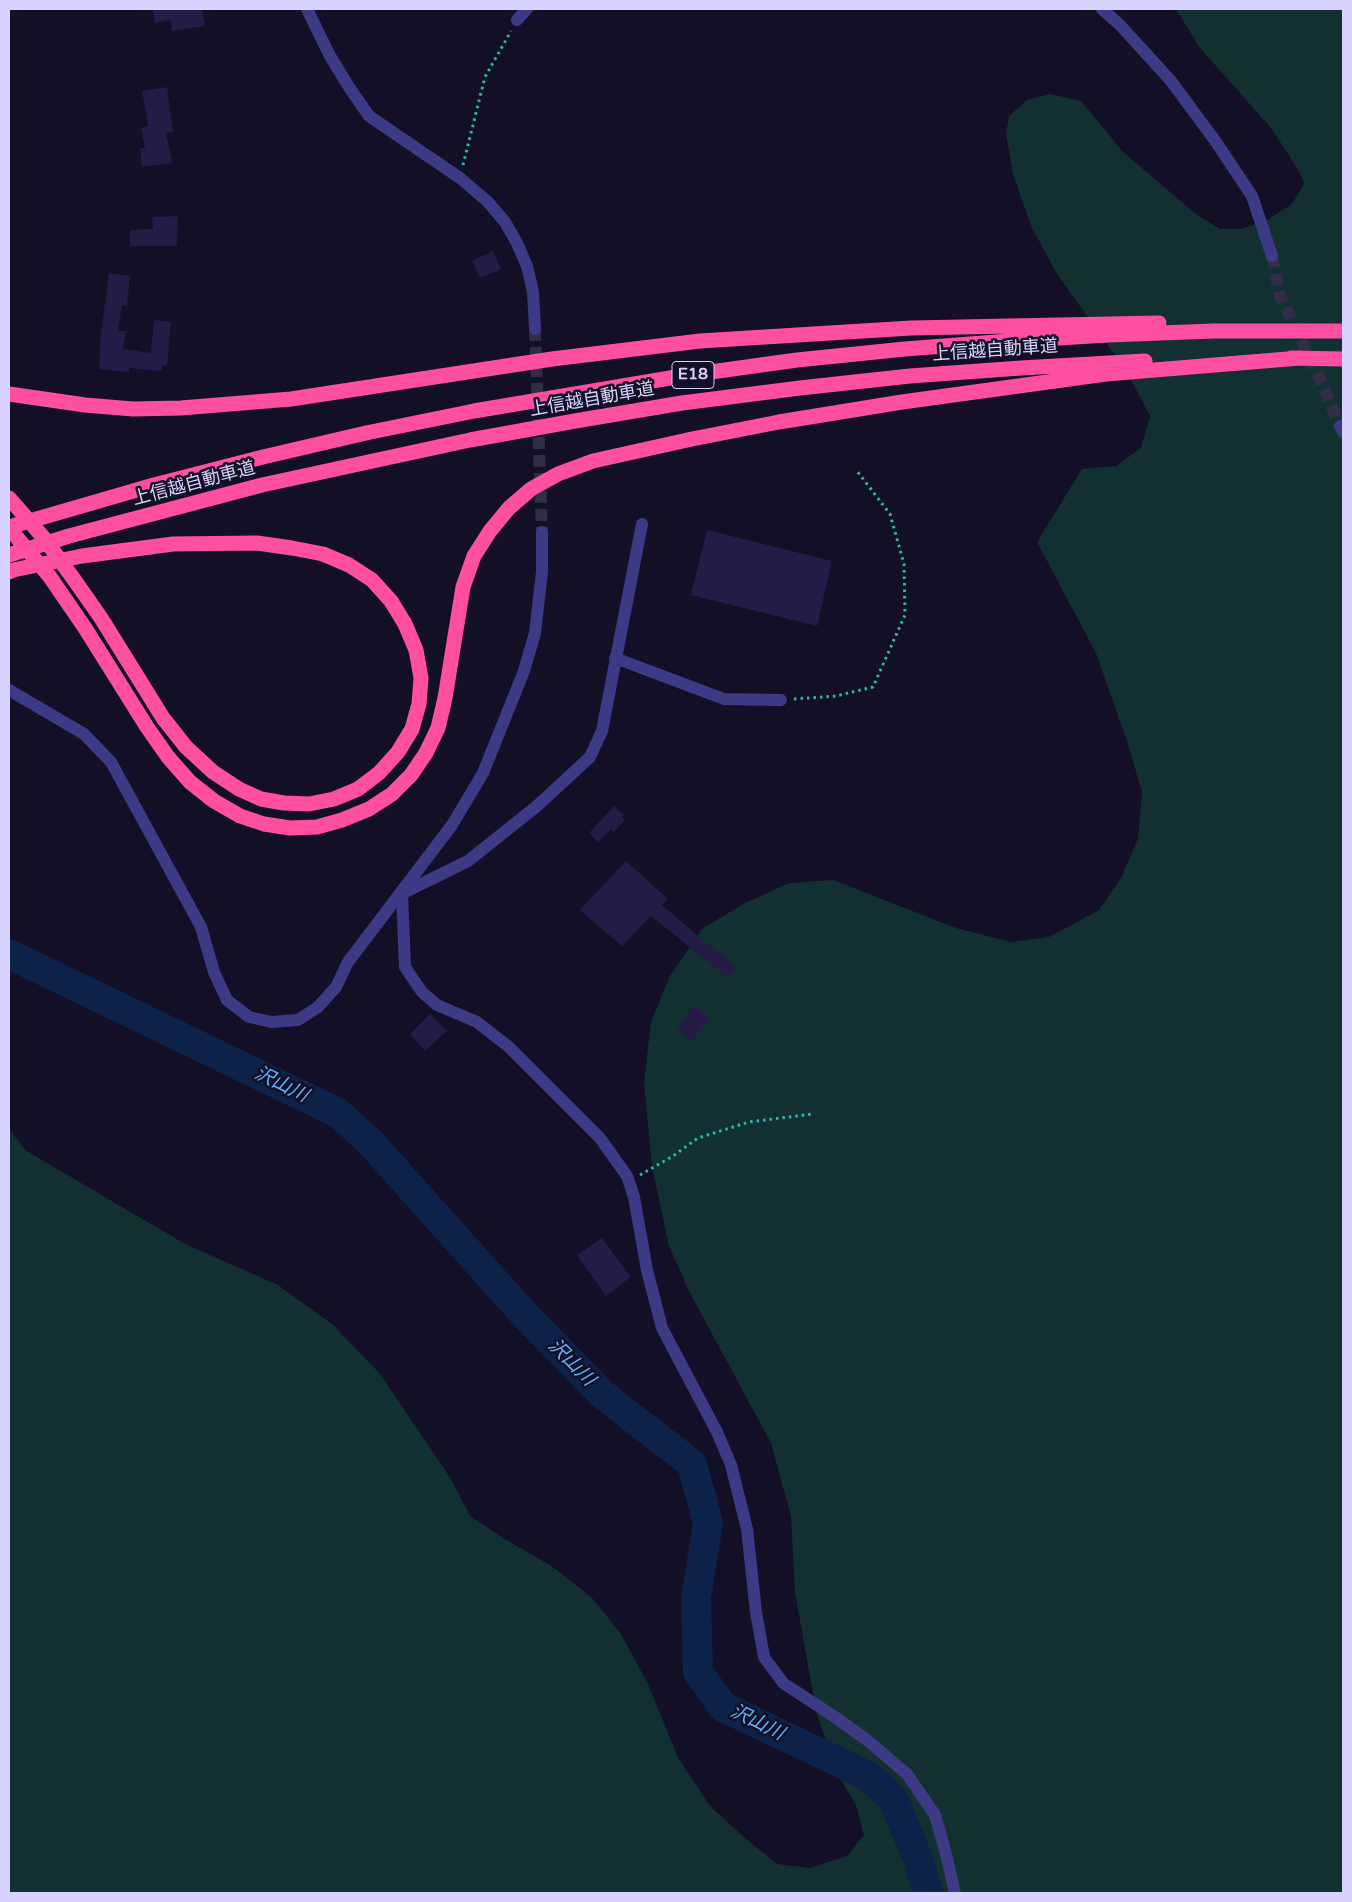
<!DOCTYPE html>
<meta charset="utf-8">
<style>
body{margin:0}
#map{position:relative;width:1352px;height:1902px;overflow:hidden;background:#130f26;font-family:"Varela Round",sans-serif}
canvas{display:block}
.frame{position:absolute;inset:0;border:10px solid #d9d4ff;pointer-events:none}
</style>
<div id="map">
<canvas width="1352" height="1902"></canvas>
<div class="frame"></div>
</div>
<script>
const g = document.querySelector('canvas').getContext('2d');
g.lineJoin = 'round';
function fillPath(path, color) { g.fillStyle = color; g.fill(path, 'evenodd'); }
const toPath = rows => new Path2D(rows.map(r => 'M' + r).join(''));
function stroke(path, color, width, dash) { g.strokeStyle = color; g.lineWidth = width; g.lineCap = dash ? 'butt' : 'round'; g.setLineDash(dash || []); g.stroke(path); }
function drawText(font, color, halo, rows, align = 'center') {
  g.font = font + ' "Varela Round","Noto Sans JP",sans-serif'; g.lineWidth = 5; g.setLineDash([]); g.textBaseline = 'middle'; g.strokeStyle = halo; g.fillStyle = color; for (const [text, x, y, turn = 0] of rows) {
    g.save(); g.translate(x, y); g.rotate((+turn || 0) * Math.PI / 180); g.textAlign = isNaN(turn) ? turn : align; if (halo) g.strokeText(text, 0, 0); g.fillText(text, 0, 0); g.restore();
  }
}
fillPath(toPath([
 [1176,9,1343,9,1343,1893,9,1893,9,1129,25,1150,185,1244,278,1285,332,1324,381,1375,451,1479,470,1516,505,1539,556,1569,593,1599,621,1634,648,1684,678,1758,710,1806,744,1837,777,1864,810,1868,847,1856,864,1835,856,1805,836,1771,816,1711,795,1592,791,1516,771,1443,690,1293,669,1246,652,1167,644,1083,651,1022,670,976,702,929,743,904,789,883,833,880,956,928,1011,942,1049,937,1099,910,1121,878,1138,839,1142,792,1127,741,1096,653,1037,542,1082,469,1116,466,1141,448,1150,416,1127,372,1057,274,1031,226,1013,174,1006,134,1009,116,1027,100,1050,94,1081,101,1123,152,1197,215,1220,229,1242,229,1267,220,1292,204,1304,184,1299,171,1271,128,1200,48]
]), '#12302f');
stroke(toPath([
 [9,954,338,1113,371,1143,524,1314,602,1394,692,1464,708,1523,696,1598,698,1672,723,1707,866,1775,879,1785,893,1799,918,1859,928,1893]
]), '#0c2248', 30);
fillPath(toPath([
 [153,9,202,9,205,26,172,31,171,20,155,23],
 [167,87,173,132,166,133,172,163,142,167,140,148,145,148,141,128,148,126,142,91],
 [178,216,177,246,130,246,130,230,153,229,152,217],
 [493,251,501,269,480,278,472,261],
 [109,273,130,276,127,306,122,305,118,331,126,331,123,349,151,353,154,320,171,322,167,366,162,365,162,371,129,368,129,372,99,369,101,333],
 [707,530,832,561,817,626,691,595],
 [614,806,624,815,622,817,625,820,614,832,611,829,598,842,589,833],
 [626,861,668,899,662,905,736,968,728,978,651,916,622,946,580,910],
 [694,1005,710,1019,692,1041,676,1029],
 [430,1014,447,1031,425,1051,410,1034],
 [602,1238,631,1277,606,1296,577,1255]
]), '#241b47');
stroke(toPath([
 [1272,256,1280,296,1320,379,1340,426],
 [535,329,542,532]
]), '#312d47', 12, [12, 6]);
stroke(toPath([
 [463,165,485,77,511,31],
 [794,699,836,696,873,687,905,615,904,564,890,514,857,471],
 [640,1175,673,1156,698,1138,749,1122,813,1114]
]), '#2fb8b0', 3, [2.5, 4]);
stroke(toPath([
 [307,9,330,56,349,87,369,116,460,178,488,202,505,222,517,243,527,266,533,292,535,329],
 [1102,9,1120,25,1171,81,1216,142,1252,196,1272,256],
 [517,20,527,9],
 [1340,426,1343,432],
 [615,658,724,699,781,700],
 [9,690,84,734,111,762,201,927,214,972,227,1000,249,1017,272,1022,298,1020,318,1007,336,987,348,962,452,825,483,773,524,671,535,633,542,572,542,532],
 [405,892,468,861,537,806,590,757,602,731,642,524],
 [402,893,405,967,422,992,437,1005,477,1022,509,1047,600,1138,627,1176,634,1197,647,1270,662,1328,717,1432,731,1465,747,1529,756,1612,764,1657,783,1683,832,1715,867,1740,907,1774,935,1815,945,1850,955,1893]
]), '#3d3a85', 12);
stroke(toPath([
 [1291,358,1343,359],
 [9,394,85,405,133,409,181,408,291,399,552,359,700,341,911,328,1159,323],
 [9,498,43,537,73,578,101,618,163,718,186,747,213,772,239,789,261,799,284,803,309,804,334,799,358,789,379,773,398,752,412,729,419,704,421,678,416,650,405,624,391,601,372,580,349,565,323,554,292,548,257,543,173,544,82,556,13,570,9,572],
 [9,527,154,485,263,457,366,433,474,411,682,376,797,360,905,349,1009,341,1108,335,1214,331,1343,331],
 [9,528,50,577,85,628,147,727,168,757,190,782,214,801,240,816,264,824,290,828,317,827,342,820,369,809,392,794,411,775,426,753,438,728,445,698,463,587,474,556,490,531,509,508,531,489,558,474,593,461,692,439,779,422,902,402,1106,374,1300,358],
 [9,555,69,536,262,485,470,440,575,421,682,403,800,388,910,376,1021,368,1145,361]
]), '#ff4fa3', 15);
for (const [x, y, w] of [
 [693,375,42]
]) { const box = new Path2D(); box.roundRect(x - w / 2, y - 13.5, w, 27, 4); g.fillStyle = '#130f26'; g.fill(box); stroke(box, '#d9d4ff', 1); }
drawText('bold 16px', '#d9d4ff', null, [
 ["E18",693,375]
]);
drawText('18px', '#d9d4ff', '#130f26', [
 ["上信越自動車道",995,351,-4],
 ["上信越自動車道",592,400,-10],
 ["上信越自動車道",194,484,-15]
]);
drawText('italic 19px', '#62b6ff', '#130f26', [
 ["沢山川",281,1085,26],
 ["沢山川",571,1363,45],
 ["沢山川",757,1723,26]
]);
</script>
